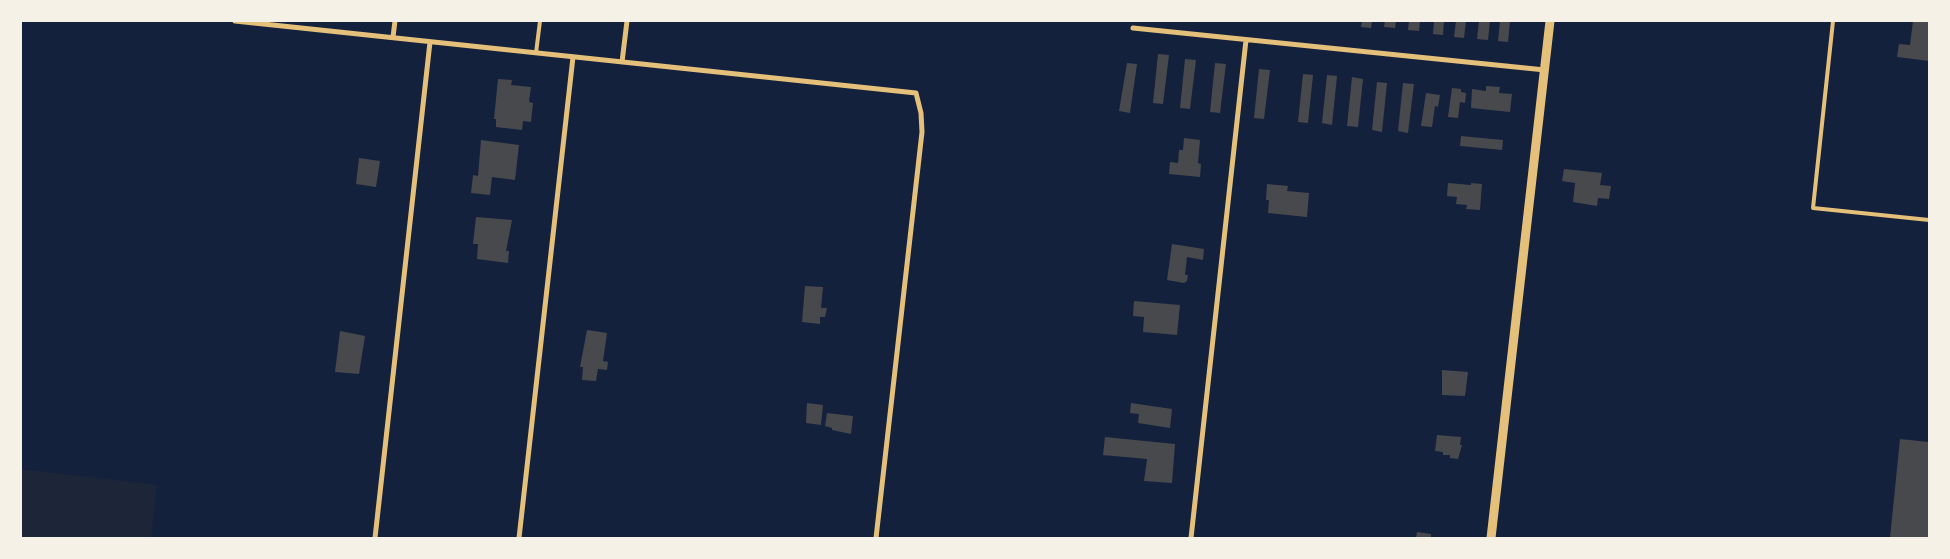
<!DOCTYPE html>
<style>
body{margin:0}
#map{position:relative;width:1950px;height:559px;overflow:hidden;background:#14213d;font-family:"Titillium Web",sans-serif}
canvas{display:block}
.frame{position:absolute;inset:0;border:22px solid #f6f1e7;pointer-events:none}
</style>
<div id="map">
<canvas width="1950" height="559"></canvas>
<div class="frame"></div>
</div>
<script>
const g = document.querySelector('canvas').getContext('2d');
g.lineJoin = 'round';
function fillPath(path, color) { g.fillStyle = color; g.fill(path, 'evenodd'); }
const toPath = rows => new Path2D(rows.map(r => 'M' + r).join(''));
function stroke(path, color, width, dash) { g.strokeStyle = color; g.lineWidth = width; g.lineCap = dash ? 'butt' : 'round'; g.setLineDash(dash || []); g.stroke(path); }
fillPath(toPath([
 [21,469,157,485,151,538,21,538]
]), '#1d2539');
fillPath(toPath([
 [1362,21,1372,21,1371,28,1361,27],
 [1385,21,1396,21,1395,28,1384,27],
 [1409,21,1420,21,1419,31,1408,30],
 [1434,21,1444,21,1443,35,1433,34],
 [1456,21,1466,21,1464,38,1454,37],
 [1479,21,1490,21,1488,40,1477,39],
 [1500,21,1510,21,1508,42,1498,41],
 [1913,21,1929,21,1929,61,1897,57,1899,44,1910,45],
 [1158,54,1169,55,1163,104,1153,103],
 [1185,59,1196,60,1190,109,1180,108],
 [1127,63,1137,64,1130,113,1119,111],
 [1215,63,1226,64,1220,113,1210,112],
 [1259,69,1270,70,1264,119,1254,118],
 [1303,74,1313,75,1308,123,1298,122],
 [1327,75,1337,76,1332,125,1322,123],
 [1352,77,1363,79,1358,127,1347,126],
 [498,79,512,80,511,85,531,87,529,102,533,103,531,122,523,121,522,130,496,127,496,119,494,119],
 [1377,82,1387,83,1382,132,1372,130],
 [1403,83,1414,84,1408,133,1398,131],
 [1486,86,1500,87,1499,93,1512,94,1510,112,1471,108,1472,89,1486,91],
 [1452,88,1461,89,1461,92,1466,93,1465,103,1460,102,1458,118,1448,117],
 [1426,93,1440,95,1438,107,1435,106,1432,127,1421,126],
 [1461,136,1503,140,1502,150,1460,146],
 [1184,138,1200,140,1198,163,1201,164,1200,177,1169,174,1170,162,1178,163,1179,150,1183,150],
 [481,140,519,145,515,180,492,177,490,195,471,193,473,175,478,176],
 [359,158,380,161,376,187,356,184],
 [1564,169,1602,173,1600,185,1611,186,1609,199,1598,198,1597,206,1573,202,1575,183,1562,181],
 [1448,183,1471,185,1471,183,1482,184,1480,210,1466,209,1467,205,1456,204,1457,197,1447,196],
 [1267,184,1288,186,1287,191,1309,193,1307,217,1268,213,1269,200,1266,200],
 [476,217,512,220,506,251,509,251,508,263,477,259,478,244,473,244],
 [1172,244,1204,249,1203,260,1187,257,1185,275,1188,275,1187,281,1184,283,1167,280],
 [805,286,823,287,821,308,827,308,825,317,820,317,820,324,802,322],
 [1134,301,1180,305,1177,335,1143,332,1144,317,1133,316],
 [587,330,607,333,603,361,608,362,607,370,598,369,596,381,582,380,583,367,580,367],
 [340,331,365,336,359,374,335,372],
 [1442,370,1468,372,1465,396,1442,395],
 [807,403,823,405,821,425,806,423],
 [1131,403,1172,409,1170,428,1138,423,1139,414,1130,413],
 [827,413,853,416,851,434,832,430,832,428,825,426],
 [1437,435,1461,437,1460,445,1462,445,1458,459,1450,458,1450,455,1443,455,1443,452,1435,451],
 [1105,437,1175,444,1172,483,1144,481,1147,459,1103,455],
 [1900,439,1929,442,1929,538,1890,538],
 [1417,532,1431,534,1431,538,1416,538]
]), '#48494c');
stroke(toPath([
 [1833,21,1813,208,1929,220],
 [536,53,540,21]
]), '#e5c07b', 4);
stroke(toPath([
 [235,21,916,93,921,113,922,132,876,538],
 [1133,28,1545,70],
 [393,37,395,21],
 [622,62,627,21],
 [375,538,430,42],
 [519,538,573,57],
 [1191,538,1246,40]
]), '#e5c07b', 5);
stroke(toPath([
 [1491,538,1550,21]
]), '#e5c07b', 9);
</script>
